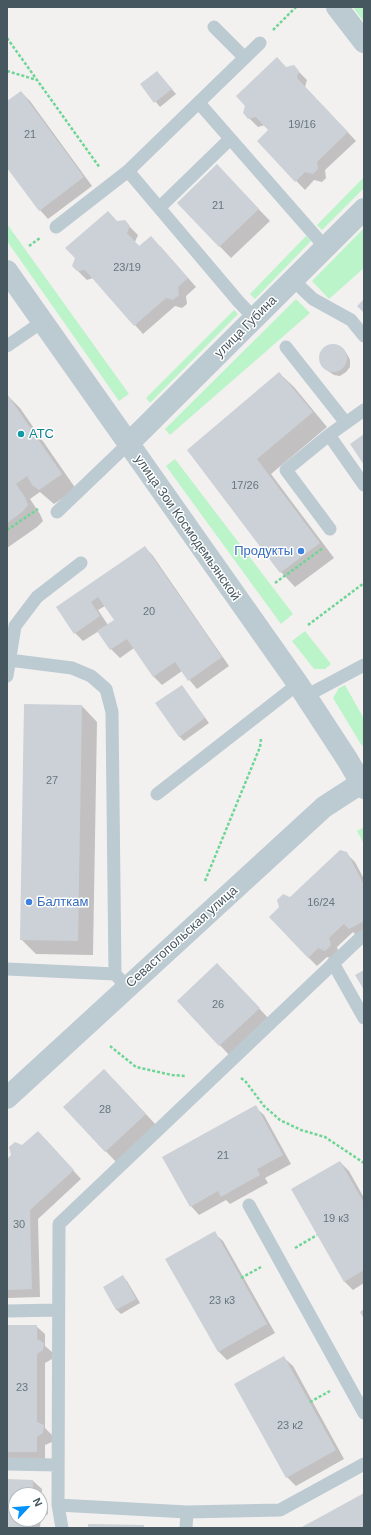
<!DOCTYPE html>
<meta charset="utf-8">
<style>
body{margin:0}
#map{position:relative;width:371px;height:1535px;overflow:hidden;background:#f3f0f0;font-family:Arial,sans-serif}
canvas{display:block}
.frame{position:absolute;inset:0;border:8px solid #465760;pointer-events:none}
.north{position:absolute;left:8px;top:1487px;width:40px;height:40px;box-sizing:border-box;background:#fff;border:1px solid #b5bcbf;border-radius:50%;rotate:64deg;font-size:11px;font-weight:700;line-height:16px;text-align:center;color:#465760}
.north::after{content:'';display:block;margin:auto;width:14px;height:18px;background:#0592f8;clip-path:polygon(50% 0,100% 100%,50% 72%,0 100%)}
</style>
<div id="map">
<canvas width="371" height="1535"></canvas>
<div class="frame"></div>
<div class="north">N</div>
</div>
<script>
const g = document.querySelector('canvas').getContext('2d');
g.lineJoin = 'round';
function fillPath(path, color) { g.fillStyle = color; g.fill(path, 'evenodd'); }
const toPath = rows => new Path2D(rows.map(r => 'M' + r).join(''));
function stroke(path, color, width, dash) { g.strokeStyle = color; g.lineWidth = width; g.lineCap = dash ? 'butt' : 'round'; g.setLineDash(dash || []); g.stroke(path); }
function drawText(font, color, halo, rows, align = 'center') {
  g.font = font + ' Arial,sans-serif'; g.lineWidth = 3; g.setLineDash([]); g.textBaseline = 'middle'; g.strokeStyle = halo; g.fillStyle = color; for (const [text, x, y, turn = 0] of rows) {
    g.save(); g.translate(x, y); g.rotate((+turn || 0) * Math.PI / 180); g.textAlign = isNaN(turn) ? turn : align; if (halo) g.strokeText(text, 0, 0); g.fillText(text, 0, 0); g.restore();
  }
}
fillPath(toPath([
 [353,7,364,7,364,22],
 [364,177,364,188,322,230,317,225],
 [7,224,129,394,119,401,7,241],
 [364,228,364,268,329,299,312,281],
 [306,236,311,241,255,299,250,294],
 [296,299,310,313,170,435,165,429],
 [234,310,238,314,150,403,146,398],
 [175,459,293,614,281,624,166,466],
 [305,631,331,664,325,669,314,669,292,641],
 [345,685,364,719,364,744,362,746,333,698,339,688],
 [364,827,364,844,357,831]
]), '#baf4c8');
fillPath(toPath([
 [293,66,307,80,305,87,356,141,325,170,326,178,322,182,314,180,305,190,258,141,270,130,265,125,258,127,249,118,286,68],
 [157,72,176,94,160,107,142,85],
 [21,92,30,101,92,186,48,219,40,210,7,166,7,102],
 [228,177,270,221,231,258,178,203],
 [124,221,138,235,135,242,140,247,160,246,196,287,186,296,187,304,182,308,175,306,143,334,93,278,87,280,78,271,118,222],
 [330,345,337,345,343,349,347,354,350,360,350,367,346,372,340,376,334,375,328,371,320,360,320,353,324,348],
 [279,373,294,387,327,427,271,474,334,558,295,587,281,572,188,450],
 [7,395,20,408,76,489,54,504,40,492,30,499,40,514,43,521,37,527,7,548],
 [145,547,153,556,229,666,197,689,182,671,162,685,154,677,134,648,120,658,111,649,99,631,83,641,75,633,57,608],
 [105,606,115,620,108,625,98,610],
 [182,686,209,723,184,741,179,736],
 [82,706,97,722,93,955,36,954,21,939],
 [346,853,355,862,364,879,364,934,358,937,353,932,337,947,339,954,334,959,327,957,317,966,308,957,290,898],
 [229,976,270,1020,231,1057,178,1001],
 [115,1081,157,1126,117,1163,64,1107],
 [255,1107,264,1115,291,1164,265,1178,268,1183,230,1204,226,1200,199,1215,191,1206],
 [46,1140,81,1179,38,1219,40,1297,7,1298,7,1160,23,1146],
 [340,1162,349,1171,364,1198,364,1283,353,1290,344,1281],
 [214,1233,223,1241,275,1333,227,1360,219,1352,167,1260],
 [123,1277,127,1281,140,1303,121,1314,116,1309],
 [7,1326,36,1326,45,1334,45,1346,52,1352,52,1359,45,1363,45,1428,52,1435,52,1442,45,1445,45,1460,7,1460],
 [284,1358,293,1366,344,1459,296,1486,287,1477],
 [7,1480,33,1481,42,1489,41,1501,48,1507,48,1514,41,1518,40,1528,7,1528],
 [16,1495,40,1495,40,1519,16,1519]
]), '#0003');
fillPath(toPath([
 [277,57,286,67,294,65,299,71,297,78,348,132,317,162,318,169,313,174,305,172,295,182,257,141,268,130,256,117,248,119,243,113,245,106,236,96],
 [157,71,172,89,154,103,140,84],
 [21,91,84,177,39,211,7,168,7,101],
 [217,164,259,209,219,247,177,203],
 [108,211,117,221,125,220,130,226,127,233,139,246,151,236,188,278,178,287,179,295,173,300,166,298,134,326,85,270,77,271,72,266,75,258,65,248],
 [364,299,364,313,357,306],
 '319 358a14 14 0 1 1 28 0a14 14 0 1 1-28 0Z',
 [279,372,313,412,257,459,320,543,280,573,187,450],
 [7,394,62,474,39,490,32,485,27,476,16,484,25,497,28,505,22,512,7,523],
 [364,434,364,465,350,444],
 [145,546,222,657,188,681,175,662,153,677,127,639,110,650,97,631,114,620,98,597,91,602,100,616,74,634,56,607],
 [182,685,205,718,179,737,155,703],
 [24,704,82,705,78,941,20,940],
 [340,850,347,852,364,885,364,921,349,929,344,924,329,938,331,945,325,951,318,948,308,958,269,917,279,907,277,900,283,894,290,897],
 [217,963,260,1008,219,1046,177,1001],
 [364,970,364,990,355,975],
 [104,1069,146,1114,105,1152,63,1107],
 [256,1105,283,1155,257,1169,260,1175,240,1186,221,1197,218,1191,190,1207,162,1157],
 [38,1131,74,1170,30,1210,32,1289,7,1290,7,1159,11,1155,9,1147,15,1142,22,1145],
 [340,1161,364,1203,364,1270,344,1282,291,1189],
 [215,1231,267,1324,218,1352,165,1259],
 [123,1275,136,1299,116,1310,103,1287],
 [364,1309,364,1319,360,1312],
 [7,1325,37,1325,37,1339,44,1343,43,1350,37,1354,37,1422,44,1425,43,1433,37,1437,37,1452,7,1452],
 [284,1356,336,1450,286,1478,234,1384],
 [7,1479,33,1480,33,1494,35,1495,16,1495,16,1519,32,1519,32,1528,7,1528],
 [364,1493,364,1528,300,1528,324,1515],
 [88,1524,144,1525,144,1528,88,1528]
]), '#cbd1d6');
stroke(toPath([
 [273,30,296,7],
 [7,38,100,168],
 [7,71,37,80],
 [29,246,40,238],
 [7,530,38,509],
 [275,583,323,548],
 [308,625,364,583],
 [205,881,260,747,261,739],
 [110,1046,136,1067,172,1075,185,1076],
 [241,1078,246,1082,264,1106,280,1120,301,1130,325,1137,364,1163],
 [295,1248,317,1235],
 [241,1278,261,1267],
 [310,1402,330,1391]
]), '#6ed694', 2.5, [3, 2]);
stroke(toPath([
 [214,27,245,58],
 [199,103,325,247],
 [128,171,238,301,255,319],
 [159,208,230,139],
 [56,227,128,171,260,43],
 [293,280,313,299,351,320,364,336],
 [7,346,42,322],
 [286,347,346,423],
 [364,410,329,435,364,485],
 [329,435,286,470,330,529],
 [57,512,128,444],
 [9,660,72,668,91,676,106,689,112,712,115,974,127,987],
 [7,676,15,626,37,597,81,563],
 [306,696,364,665],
 [157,794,298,684],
 [333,963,364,1018],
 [7,969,115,974],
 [249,1205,364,1413],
 [7,1311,58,1310],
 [7,1464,58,1465],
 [58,1505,187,1512,280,1510,364,1464],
 [62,1528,58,1505,59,1224,358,940,364,936],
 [186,1528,187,1512]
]), '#bccad1', 13);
stroke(toPath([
 [337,7,364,42],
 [7,271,298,684,347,759,364,788],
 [128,444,364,209],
 [7,1098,324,807,361,783]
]), '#bccad1', 22);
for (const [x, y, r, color] of [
 [21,434,4,"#0f9aa8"],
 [301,551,4,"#3f7fe0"],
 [29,902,4,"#3f7fe0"]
]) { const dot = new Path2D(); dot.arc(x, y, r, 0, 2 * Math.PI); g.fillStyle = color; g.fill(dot); stroke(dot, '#fff', 1.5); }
drawText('11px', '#67767e', null, [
 ["19/16",302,125],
 ["21",30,135],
 ["21",218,206],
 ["23/19",127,268],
 ["17/26",245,486],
 ["20",149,612],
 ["27",52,781],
 ["16/24",321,903],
 ["26",218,1005],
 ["28",105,1110],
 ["21",223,1156],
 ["19 к3",336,1219],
 ["30",19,1225],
 ["23 к3",222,1301],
 ["23",22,1388],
 ["23 к2",290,1426]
]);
drawText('13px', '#465760', '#fff', [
 ["улица Губина",246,327,-45],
 ["улица Зои Космодемьянской",187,528,55],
 ["Севастопольская улица",182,937,-42]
]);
drawText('13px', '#0d838f', '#fff', [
 ["АТС",29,434]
], 'left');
drawText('13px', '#366cbe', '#fff', [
 ["Продукты",293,551],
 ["Балткам",37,902,"left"]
], 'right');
</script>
